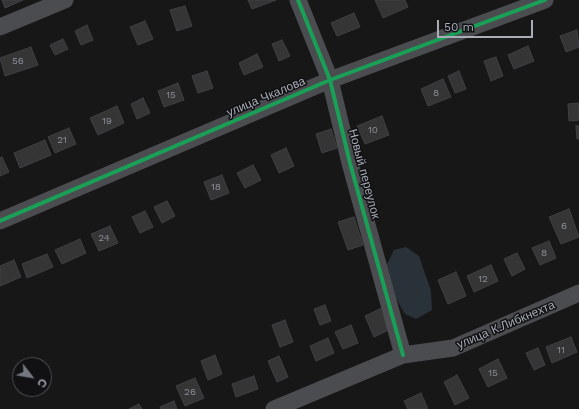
<!DOCTYPE html>
<meta charset="utf-8">
<style>
body{margin:0}
#map{position:relative;width:579px;height:409px;overflow:hidden;background:#171717;font-family:"Work Sans",sans-serif}
canvas{display:block}
.north{position:absolute;left:12px;top:357px;width:40px;height:40px;box-sizing:border-box;background:#111113;border:1px solid #4d4f55;border-radius:50%;rotate:121deg;font-size:11px;font-weight:700;line-height:16px;text-align:center;color:#a8adb8}
.north::after{content:'';display:block;margin:auto;width:14px;height:18px;background:#757880;clip-path:polygon(50% 0,100% 100%,50% 72%,0 100%)}
.scale{position:absolute;left:437px;top:20px;width:96px;height:18px;box-sizing:border-box;border:2px solid #a8adb8;border-top:0;padding-left:5px;font-size:12px;line-height:14px;white-space:nowrap;color:#a8adb8;-webkit-text-stroke:3px #111113;paint-order:stroke}
</style>
<div id="map">
<canvas width="579" height="409"></canvas>
<div class="north">С</div>
<div class="scale">50 m</div>
</div>
<script>
const g = document.querySelector('canvas').getContext('2d');
g.lineJoin = 'round';
function fillPath(path, color) { g.fillStyle = color; g.fill(path, 'evenodd'); }
const toPath = rows => new Path2D(rows.map(r => 'M' + r).join(''));
function stroke(path, color, width, dash) { g.strokeStyle = color; g.lineWidth = width; g.lineCap = dash ? 'butt' : 'round'; g.setLineDash(dash || []); g.stroke(path); }
function drawText(font, color, halo, rows, align = 'center') {
  g.font = font + ' "Work Sans",sans-serif'; g.lineWidth = 3; g.setLineDash([]); g.textBaseline = 'middle'; g.strokeStyle = halo; g.fillStyle = color; for (const [text, x, y, turn = 0] of rows) {
    g.save(); g.translate(x, y); g.rotate((+turn || 0) * Math.PI / 180); g.textAlign = isNaN(turn) ? turn : align; if (halo) g.strokeText(text, 0, 0); g.fillText(text, 0, 0); g.restore();
  }
}
fillPath(toPath([
 [406,247,419,256,431,291,432,310,416,319,405,314,394,295,385,268,394,250]
]), '#2a3239');
const building = toPath([
 [2,0,23,0,5,8,2,0],
 [248,0,276,0,252,9,248,0],
 [375,0,405,0,408,7,383,18,375,0],
 [185,6,192,26,177,31,170,10,185,6],
 [354,13,360,27,337,36,331,23,354,13],
 [145,21,153,39,138,45,130,27,145,21],
 [87,25,93,40,81,45,75,31,87,25],
 [577,30,579,47,566,52,560,36,577,30],
 [63,39,68,49,55,55,50,45,63,39],
 [282,40,290,56,279,61,272,44,282,40],
 [528,46,534,61,514,69,508,55,528,46],
 [31,47,38,65,5,76,0,58,31,47],
 [257,54,263,67,244,75,239,63,257,54],
 [496,57,503,76,491,81,484,61,496,57],
 [207,71,213,88,198,93,192,76,207,71],
 [459,71,466,89,455,93,448,76,459,71],
 [443,79,451,97,428,106,421,89,443,79],
 [178,83,184,100,164,107,158,91,178,83],
 [143,98,150,113,137,119,131,104,143,98],
 [579,103,579,120,569,121,568,104,579,103],
 [117,106,124,123,98,135,90,118,117,106],
 [382,116,389,135,365,144,357,126,382,116],
 [576,126,579,126,579,139,577,139,576,126],
 [69,128,76,144,55,153,48,137,69,128],
 [331,129,337,148,322,153,316,134,331,129],
 [45,140,51,155,20,168,14,153,45,140],
 [286,148,294,166,279,173,271,155,286,148],
 [2,157,9,172,0,176,0,158,2,157],
 [253,165,261,180,245,188,237,173,253,165],
 [222,175,229,193,211,200,204,182,222,175],
 [167,201,175,216,162,223,154,207,167,201],
 [569,209,579,237,561,244,549,217,569,209],
 [145,211,153,227,140,233,132,217,145,211],
 [354,217,363,245,348,250,338,222,354,217],
 [110,226,118,243,99,251,91,234,110,226],
 [80,239,86,253,62,264,55,250,80,239],
 [549,241,556,258,540,265,532,248,549,241],
 [517,253,525,269,512,276,504,259,517,253],
 [47,254,53,267,27,278,22,264,47,254],
 [14,260,21,277,0,286,0,266,14,260],
 [491,265,498,281,474,292,467,276,491,265],
 [456,272,466,296,448,304,438,280,456,272],
 [325,305,331,321,320,325,314,309,325,305],
 [382,308,391,329,374,337,365,316,382,308],
 [285,320,293,342,280,347,272,325,285,320],
 [351,325,358,343,343,349,335,332,351,325],
 [571,337,577,352,552,363,546,347,571,337],
 [328,338,334,353,316,361,310,346,328,338],
 [538,348,545,365,534,370,526,353,538,348],
 [215,355,222,374,208,380,201,361,215,355],
 [279,356,288,377,277,382,268,361,279,356],
 [498,359,507,378,488,387,479,369,498,359],
 [457,375,469,398,455,405,444,382,457,375],
 [254,376,258,389,236,397,232,384,254,376],
 [195,378,204,398,185,406,176,386,195,378],
 [421,393,428,409,408,409,404,401,421,393],
 [174,401,177,409,161,409,160,407,174,401],
 [139,404,142,409,129,409,139,404]
]);
fillPath(building, '#353536');
stroke(building, '#3f4043', 1);
stroke(toPath([
 [298,0,330,80,350,163,403,355],
 [0,27,65,0],
 [0,221,330,80,545,0],
 [274,409,403,355,453,348,579,293]
]), '#4b4c50', 17);
stroke(toPath([
 [298,0,330,80,350,163,403,355],
 [0,221,330,80,545,0]
]), '#1a9f57', 4);
drawText('10px', '#8b8f98', null, [
 ["56",18,61],
 ["8",436,93],
 ["15",171,95],
 ["19",107,121],
 ["10",373,130],
 ["21",62,140],
 ["18",216,187],
 ["6",564,226],
 ["24",104,238],
 ["8",544,253],
 ["12",483,279],
 ["11",561,350],
 ["15",493,373],
 ["26",190,392]
]);
drawText('12px', '#a8adb8', '#111113', [
 ["улица Чкалова",266,97,-23],
 ["Новый переулок",364,174,75],
 ["улица К.Либкнехта",506,325,-23]
]);
</script>
